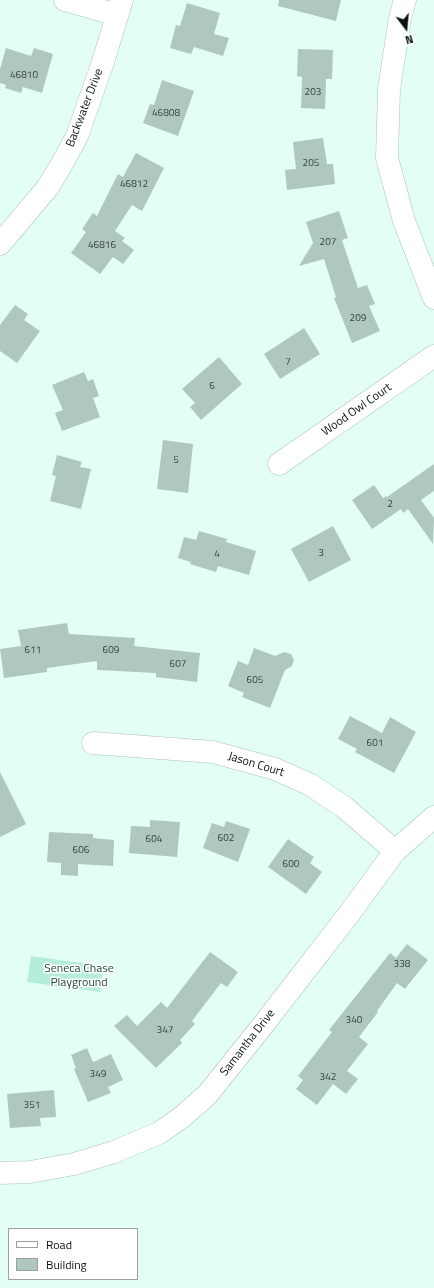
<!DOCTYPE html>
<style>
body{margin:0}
#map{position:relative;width:434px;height:1288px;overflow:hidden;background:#e3fef4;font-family:"Titillium Web",sans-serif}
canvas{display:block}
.legend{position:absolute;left:8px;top:1228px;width:130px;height:52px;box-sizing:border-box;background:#fff;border:1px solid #9da09f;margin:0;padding:5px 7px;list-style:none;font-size:12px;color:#09120f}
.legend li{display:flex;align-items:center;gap:8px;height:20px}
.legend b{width:20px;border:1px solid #9da09f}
.north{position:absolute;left:386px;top:8px;width:40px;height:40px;-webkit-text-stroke:3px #fff;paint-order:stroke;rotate:164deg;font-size:11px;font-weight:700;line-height:16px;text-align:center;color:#09120f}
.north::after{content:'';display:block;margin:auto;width:14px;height:18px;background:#09120f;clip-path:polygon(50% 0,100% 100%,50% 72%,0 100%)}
</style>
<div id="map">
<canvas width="434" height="1288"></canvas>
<ul class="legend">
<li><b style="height:5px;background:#fff"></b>Road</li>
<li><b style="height:11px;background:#aec8be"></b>Building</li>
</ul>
<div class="north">N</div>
</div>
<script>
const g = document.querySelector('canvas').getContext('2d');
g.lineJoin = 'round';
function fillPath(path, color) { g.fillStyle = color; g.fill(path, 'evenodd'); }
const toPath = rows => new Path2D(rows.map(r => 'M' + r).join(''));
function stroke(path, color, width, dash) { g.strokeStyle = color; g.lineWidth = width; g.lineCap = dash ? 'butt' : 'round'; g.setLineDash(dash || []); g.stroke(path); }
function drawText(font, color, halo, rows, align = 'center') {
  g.font = font + ' "Titillium Web",sans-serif'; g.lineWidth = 3; g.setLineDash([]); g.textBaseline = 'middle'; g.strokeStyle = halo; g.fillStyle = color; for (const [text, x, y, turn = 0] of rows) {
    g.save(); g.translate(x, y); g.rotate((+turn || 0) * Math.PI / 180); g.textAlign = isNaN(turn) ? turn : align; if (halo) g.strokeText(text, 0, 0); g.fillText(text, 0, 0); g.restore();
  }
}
fillPath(toPath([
 [31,956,103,966,100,992,27,982]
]), '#b4eed9');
fillPath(toPath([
 [279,0,341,0,336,21,278,6],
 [187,3,220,13,214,34,229,38,223,56,194,47,191,54,170,48,176,25,180,26],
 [6,48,31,56,34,48,53,54,42,93,23,87,21,93,5,88,6,85,0,83,0,69],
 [298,49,333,50,332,79,326,79,325,109,301,108,302,77,297,76],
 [162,80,194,91,178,136,143,123,150,104,154,105],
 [323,138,327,164,333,164,335,184,287,190,285,170,296,169,293,142],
 [136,153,164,168,142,211,132,205,115,231,125,238,122,241,134,250,123,264,113,257,100,274,71,253,86,232,82,229,93,213,97,216,118,174,123,177],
 [339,211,348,238,342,240,358,288,367,285,375,304,369,306,380,331,352,343,334,298,336,297,324,259,299,266,313,243,306,222],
 [15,305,28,314,24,320,40,331,17,363,0,351,0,325],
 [304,328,320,354,280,379,264,354],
 [219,357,242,384,201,420,190,407,195,403,182,389],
 [84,372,88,381,93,379,99,396,93,398,100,417,62,431,55,413,63,410,52,385],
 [163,440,193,444,188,493,157,489],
 [57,455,82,462,80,467,91,469,81,509,50,501,56,476,52,475],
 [434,464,434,491,421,500,434,518,433,544,408,509,403,513,401,509,372,529,352,500,374,485,383,498,386,496,387,497],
 [333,526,351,560,309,582,291,549],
 [199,531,227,539,226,542,256,551,249,575,218,566,216,572,190,564,191,562,178,558,184,537,196,540],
 [67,623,69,634,135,638,134,646,200,653,197,682,156,677,156,673,97,670,97,661,47,668,47,672,4,678,0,649,21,646,18,630],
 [254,648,275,656,284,652,291,654,294,660,292,666,285,670,270,708,242,697,244,693,228,686,238,661,248,665],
 [350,716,382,733,390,717,416,732,394,773,355,752,357,749,338,739],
 [0,772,26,824,0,837],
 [150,820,180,822,177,857,129,853,131,826,150,827],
 [226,821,250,829,238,862,203,848,212,823,224,827],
 [49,832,93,834,93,838,114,840,113,866,78,864,78,876,61,875,61,863,47,862],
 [288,839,314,857,310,863,322,872,306,894,268,867],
 [407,944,428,960,405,989,397,983,377,1011,378,1012,359,1037,368,1044,347,1071,358,1079,346,1094,333,1084,317,1105,296,1089,303,1080,298,1076,332,1032,329,1030,390,953,396,958],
 [210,952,238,972,227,987,221,983,192,1021,195,1024,180,1040,182,1043,156,1068,114,1026,127,1015,137,1026,161,1002,167,1008],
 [87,1048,93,1062,111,1054,123,1080,108,1087,111,1093,88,1102,74,1069,76,1068,71,1055],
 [54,1090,56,1117,40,1118,41,1126,10,1128,7,1094]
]), '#aec8be');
const street = toPath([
 [65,0,117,15],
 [405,0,400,18,389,89,387,158,404,221,434,298],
 [0,244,48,187,63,162,77,136,102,65,122,0],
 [279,464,434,356],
 [93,743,213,752,275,769,309,784,344,807,395,851],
 [0,1173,30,1172,74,1164,114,1152,159,1133,182,1117,207,1095,263,1025,349,914,395,851,434,817]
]);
stroke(street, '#aac3ba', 23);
stroke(street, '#fff', 22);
drawText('10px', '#32403b', null, [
 ["46810",24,76],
 ["203",313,93],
 ["46808",166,114],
 ["205",311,164],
 ["46812",134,185],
 ["207",328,243],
 ["46816",102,246],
 ["209",358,319],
 ["7",288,363],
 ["6",212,387],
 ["5",176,461],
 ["2",390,505],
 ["3",321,554],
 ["4",217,555],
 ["611",33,651],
 ["609",111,651],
 ["607",178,665],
 ["605",255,681],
 ["601",375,744],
 ["602",226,839],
 ["604",154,840],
 ["606",81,851],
 ["600",291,865],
 ["338",402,965],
 ["340",354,1021],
 ["347",165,1031],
 ["349",98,1075],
 ["342",328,1078],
 ["351",32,1106]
]);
drawText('12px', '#09120f', '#fff', [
 ["Backwater Drive",85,108,-69],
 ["Wood Owl Court",357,410,-35],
 ["Jason Court",256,765,17],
 ["Samantha Drive",248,1043,-52]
]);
drawText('12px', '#1c483b', '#fff', [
 ["Seneca Chase",79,969],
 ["Playground",79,983]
]);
</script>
